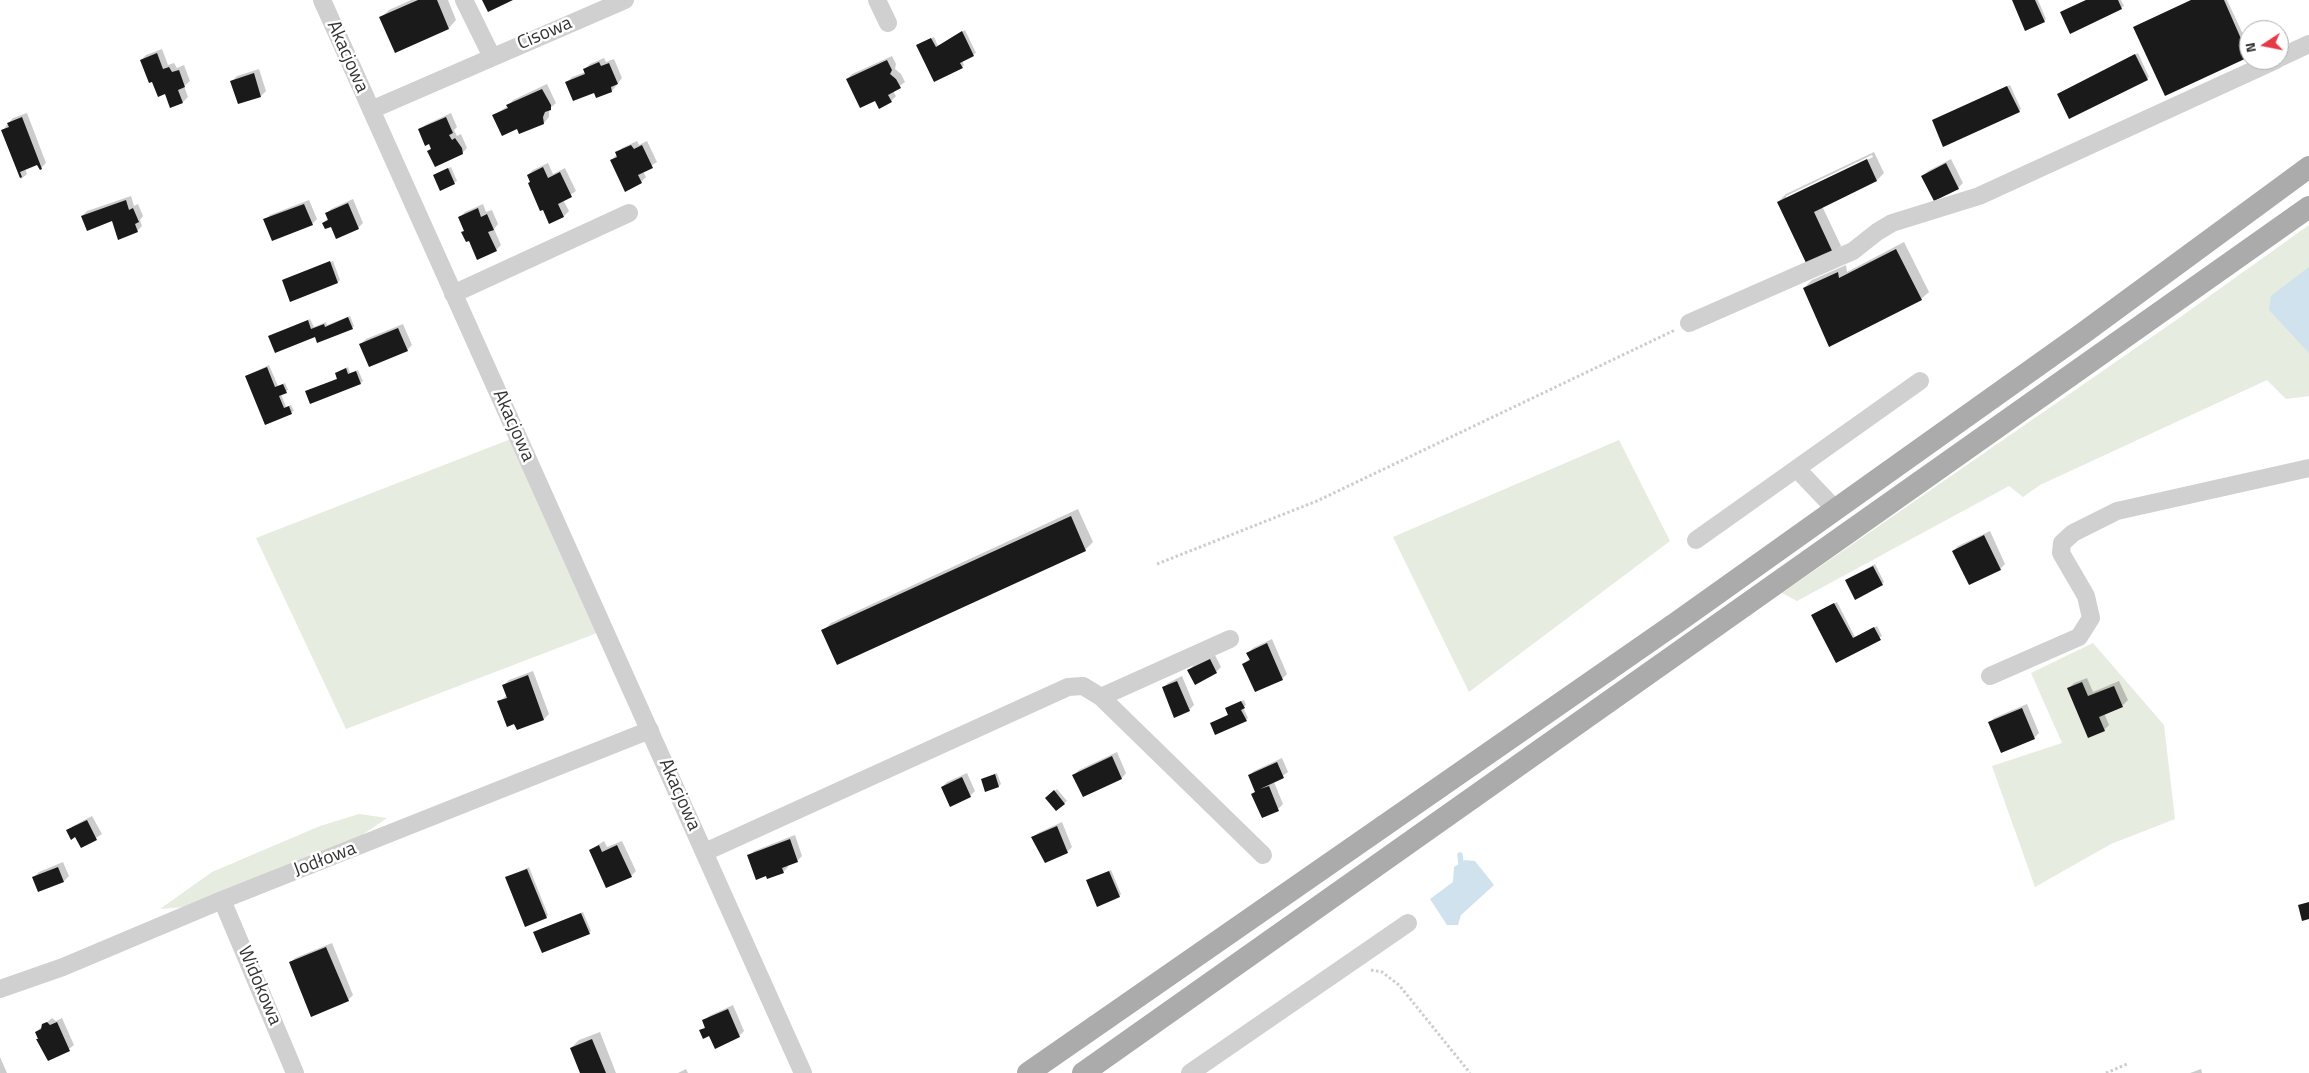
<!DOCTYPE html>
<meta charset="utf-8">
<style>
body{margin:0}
#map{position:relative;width:2309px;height:1073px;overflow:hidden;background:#fff;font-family:"Titillium Web",sans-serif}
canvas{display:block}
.north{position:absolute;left:2239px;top:20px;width:50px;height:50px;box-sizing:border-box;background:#fff;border:1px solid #adadad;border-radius:50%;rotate:259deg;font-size:14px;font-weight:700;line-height:20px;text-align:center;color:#333}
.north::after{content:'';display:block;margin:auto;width:18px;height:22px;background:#e63946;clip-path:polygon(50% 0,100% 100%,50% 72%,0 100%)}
</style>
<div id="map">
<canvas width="2309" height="1073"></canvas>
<div class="north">N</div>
</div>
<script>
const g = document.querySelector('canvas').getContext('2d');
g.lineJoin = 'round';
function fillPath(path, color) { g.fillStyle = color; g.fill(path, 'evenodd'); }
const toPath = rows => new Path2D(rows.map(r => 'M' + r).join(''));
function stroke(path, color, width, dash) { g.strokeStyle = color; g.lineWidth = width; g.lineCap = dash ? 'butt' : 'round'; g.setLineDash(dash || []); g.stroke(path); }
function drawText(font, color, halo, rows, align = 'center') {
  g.font = font + ' "Titillium Web",sans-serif'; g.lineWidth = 5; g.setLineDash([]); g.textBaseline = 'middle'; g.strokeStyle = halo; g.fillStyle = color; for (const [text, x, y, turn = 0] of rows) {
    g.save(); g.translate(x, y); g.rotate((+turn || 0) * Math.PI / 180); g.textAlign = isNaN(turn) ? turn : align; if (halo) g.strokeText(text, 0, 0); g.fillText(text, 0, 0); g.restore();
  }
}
fillPath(toPath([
 [2309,225,2309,396,2286,399,2267,380,2040,485,2023,497,2009,486,1797,601,1782,593,2172,323],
 [511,439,597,633,346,729,256,538],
 [1619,440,1670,541,1469,692,1393,537],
 [2093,643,2164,725,2175,819,2111,844,2035,887,1992,766,2062,743,2031,673],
 [359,814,387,818,352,842,185,907,160,909,212,872,320,826]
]), '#e6ecdf');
fillPath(toPath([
 [2309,267,2309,353,2269,310,2271,296],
 [1465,860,1475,861,1494,885,1461,915,1458,925,1447,925,1430,899,1453,882,1454,867]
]), '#cfe2ee');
fillPath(toPath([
 [411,0,448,0,456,20,449,28,396,51,381,18,389,10],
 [2013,0,2038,0,2046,19,2044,21],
 [2086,0,2121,0,2124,6,2121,8,2064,10],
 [2191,0,2227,0,2249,47,2249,55,2166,94,2135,27],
 [965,30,976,53,962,60,964,65,962,67,919,44,934,37,938,46],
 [162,49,168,65,174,63,177,68,184,65,190,81,184,86,188,97,183,102,166,93,141,60,146,55],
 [2138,53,2149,77,2147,79,2058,94],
 [892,56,896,64,895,69,901,74,905,82,893,91,896,96,891,101,876,99,847,79,852,74],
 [604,58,606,62,614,59,622,78,612,91,595,92,567,82,572,77,586,72,585,69,590,64],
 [259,69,266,91,261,96,232,81,237,76],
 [547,84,556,103,549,109,549,117,544,123,518,128,494,115,508,106,513,100],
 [2010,85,2021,109,2019,111,1933,121],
 [27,113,46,163,41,168,38,163,25,168,27,174,21,179,2,131,13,118],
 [451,113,457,127,454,130,457,136,461,134,467,148,462,153,429,151,432,148,420,130,425,125],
 [637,141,639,145,647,141,657,162,643,171,646,177,641,182,612,160,622,148],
 [1874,152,1884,173,1877,180,1822,206,1841,246,1833,254,1778,202,1786,194],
 [1872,155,1873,157,1786,199,1786,196],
 [1951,159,1963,183,1958,188,1923,176,1928,171],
 [548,163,553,174,565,168,576,191,563,200,569,211,564,216,543,209,528,175,533,170],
 [451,167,457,181,440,189,436,174],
 [131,196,134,206,138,204,143,216,140,220,142,226,137,231,113,220,82,216,87,211],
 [353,199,363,223,358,228,324,223,328,218,326,214,331,209],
 [309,200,317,219,312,224,265,220,270,215],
 [483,204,486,212,492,210,498,224,494,229,501,245,496,250,469,239,460,217,465,212],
 [1904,242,1929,292,1921,299,1804,288,1812,280,1846,265,1847,272],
 [333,261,340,280,338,282,291,300,283,280,284,279],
 [350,316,354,326,352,328,315,335,270,336,310,319,314,327,326,322,327,325],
 [403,324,412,345,407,350,361,344,366,339],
 [269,365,278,386,285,383,288,390,281,394,286,407,291,405,294,411,266,424,246,376],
 [348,367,350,373,358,370,363,381,361,383,306,392,338,378,336,373],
 [1078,509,1093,542,1085,550,823,631,831,623],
 [1990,531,2005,564,2000,569,1969,584,1953,551,1958,546],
 [1875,564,1884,582,1882,584,1846,580],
 [1837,602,1855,637,1877,626,1882,636,1836,662,1814,614],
 [1272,639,1287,674,1282,679,1244,664,1250,658,1248,653,1253,648],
 [1215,655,1221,667,1216,672,1189,670,1194,665],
 [533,671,549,714,544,719,517,729,499,702,507,695,504,685,509,680],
 [1182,676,1194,705,1189,710,1163,688,1168,683],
 [2087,678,2093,692,2119,681,2128,700,2123,705,2104,713,2109,725,2104,730,2069,688,2074,683],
 [1244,700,1246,705,1243,707,1248,718,1246,720,1211,723,1229,714,1227,708],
 [2027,704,2039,733,2034,738,1989,723,1994,718],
 [1117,752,1126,773,1122,778,1074,775,1079,770],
 [1282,758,1288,772,1274,782,1283,804,1278,809,1263,817,1256,791,1249,776,1254,771],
 [967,773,975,791,970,796,942,787,947,782],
 [997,773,1001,784,999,786,982,780],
 [1057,789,1067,801,1056,810,1047,798],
 [92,816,102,834,82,847,76,836,68,831,73,826],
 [1062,822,1072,847,1067,852,1033,838,1038,833],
 [795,835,802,856,797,861,787,865,788,867,783,872,749,856,754,851],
 [604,841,607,847,622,841,636,871,631,876,590,850],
 [63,862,69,876,64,881,34,877,39,872],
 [529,867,548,915,546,917,506,878],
 [1111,870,1121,894,1119,896,1088,880],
 [583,912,591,931,589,933,537,931],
 [332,943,353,995,348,1000,290,963,295,958],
 [733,1005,744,1031,739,1036,710,1034,701,1031,706,1026,704,1021,709,1016],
 [52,1018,56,1021,62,1018,74,1045,69,1049,39,1038,36,1032],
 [600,1032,616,1073,581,1073,571,1048,579,1040],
 [0,1057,7,1073,0,1073],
 [686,1069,688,1073,678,1073],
 [2201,1069,2202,1073,2190,1073]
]), '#0003');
stroke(toPath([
 [1460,855,1461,863]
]), '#cfe2ee', 5.5);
fillPath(toPath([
 [418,0,437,0,449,29,395,53,379,17],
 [482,0,513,0,488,12],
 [2012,0,2035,0,2045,22,2025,31],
 [2086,0,2118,0,2122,9,2070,34,2060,12],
 [2191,0,2224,0,2249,57,2165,96,2133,27],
 [962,31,974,56,960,63,963,68,934,82,916,45,931,38,936,47],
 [157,53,163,69,169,67,172,72,179,70,185,87,178,90,183,103,170,108,165,94,158,97,152,82,149,83,140,60],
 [2135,54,2148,80,2069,119,2057,94],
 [887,60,892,70,890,74,896,79,901,88,888,95,892,102,879,109,875,101,860,108,846,79],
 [599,62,601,66,609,63,618,84,611,87,612,92,596,98,594,93,573,101,565,82,585,74,583,69],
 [254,73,261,97,238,104,230,81],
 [2007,86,2020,112,1943,147,1932,120],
 [542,89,551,105,551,110,545,112,543,117,544,124,519,134,517,129,502,136,492,115,508,108,506,105],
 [22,117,42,169,40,170,37,165,20,172,22,177,20,178,1,130,9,127,7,123],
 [446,117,453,133,449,135,452,140,455,138,462,148,463,154,435,167,427,151,431,149,429,144,425,146,418,129],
 [631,145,634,149,642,145,653,168,638,175,642,183,625,192,610,160,617,157,615,152],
 [1867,159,1877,181,1814,212,1834,255,1808,267,1777,202],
 [1946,163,1959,189,1934,201,1921,176],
 [543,167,548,178,560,172,572,197,558,204,564,217,549,224,543,210,540,211,528,183,530,182,527,175],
 [448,168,455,184,440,191,433,175],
 [126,200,129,210,133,208,139,222,135,224,138,232,118,240,112,221,87,231,81,216],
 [348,203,359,229,336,239,331,227,325,229,322,223,328,220,325,213],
 [304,204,313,225,272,241,263,219],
 [478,208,481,217,487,214,494,230,488,232,497,251,477,260,469,241,466,242,461,232,464,231,458,217],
 [1896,249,1922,300,1829,347,1803,288,1838,272,1839,278],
 [330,261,338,283,290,302,282,280],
 [348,317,353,329,317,343,315,337,275,353,268,336,308,320,311,329,324,324,325,327],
 [398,328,408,351,369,367,359,344],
 [267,367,275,387,283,384,287,393,279,396,284,408,289,406,292,414,265,425,245,376],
 [346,368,348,374,356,371,361,384,310,404,305,391,337,379,335,373],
 [1071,516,1086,551,837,665,821,630],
 [1984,535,2001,570,1969,585,1952,551],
 [1873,566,1883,585,1855,600,1845,580],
 [1834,603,1853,638,1874,627,1881,640,1836,663,1811,615],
 [1267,643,1283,680,1255,692,1242,664,1250,660,1246,653],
 [1210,659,1217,673,1195,685,1187,670],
 [528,675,544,720,517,730,514,724,507,727,497,701,507,698,502,685],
 [1177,681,1190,711,1174,718,1162,687],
 [2082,682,2088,696,2114,686,2123,707,2099,717,2105,731,2088,738,2067,688],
 [1241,701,1245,708,1241,710,1247,721,1215,735,1210,723,1228,715,1225,708],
 [2022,708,2035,739,2001,753,1988,722],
 [1112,756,1122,779,1083,797,1072,775],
 [1277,762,1284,778,1260,789,1269,786,1279,811,1262,818,1251,794,1255,792,1248,775],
 [995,774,999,787,985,792,981,779],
 [962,777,971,797,950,807,941,787],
 [1054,790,1065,804,1056,811,1045,798],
 [87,820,97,840,81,848,75,837,71,840,66,830],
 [1057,826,1068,853,1045,863,1031,837],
 [790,839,798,862,782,868,784,873,767,879,766,876,756,880,747,855],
 [599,845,602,852,617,845,632,877,606,888,589,850],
 [58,867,64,882,38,892,32,877],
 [527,869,547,918,525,927,505,877],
 [1109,871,1120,897,1097,907,1086,880],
 [2309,902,2309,919,2302,921,2298,905],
 [581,913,590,934,542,953,533,932],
 [326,947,349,1001,311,1017,289,962],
 [728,1009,740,1037,715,1049,709,1036,703,1039,699,1030,705,1028,702,1020],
 [47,1022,50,1025,57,1022,70,1051,48,1061,36,1039,38,1039,35,1032,41,1029,42,1024],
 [592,1039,606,1073,580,1073,570,1048]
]), '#1a1a1a');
stroke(toPath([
 [1157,564,1317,501,1675,330],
 [1371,970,1382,972,1399,985,1470,1073],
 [2106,1073,2127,1064]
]), '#cdcdcd', 3, [2.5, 2.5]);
stroke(toPath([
 [322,0,803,1073],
 [464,0,492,57],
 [877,0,888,23],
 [2279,58,2309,44],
 [371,110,625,0],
 [453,294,629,213],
 [1689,323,1853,251,1877,232,1892,223,1979,196,2276,60],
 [1797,469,1835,509],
 [1696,540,1920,381],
 [1990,676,2079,637,2091,618,2086,596,2061,553,2062,543,2073,533,2117,511,2309,468],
 [1101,697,1230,639],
 [705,852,1068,687,1083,686,1101,697,1263,855],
 [222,900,295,1073],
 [0,989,63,967,222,900,650,730],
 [1190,1073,1408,923]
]), '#d0d0d0', 18);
stroke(toPath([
 [1028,1073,1676,623,2082,334,2309,167],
 [1083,1073,2309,207]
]), '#ababab', 22);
drawText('19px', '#333', '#fff', [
 ["Cisowa",545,34,-23],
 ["Akacjowa",347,57,66],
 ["Akacjowa",513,426,66],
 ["Akacjowa",679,795,66],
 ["Jodłowa",325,860,-21],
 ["Widokowa",259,986,67]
]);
</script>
